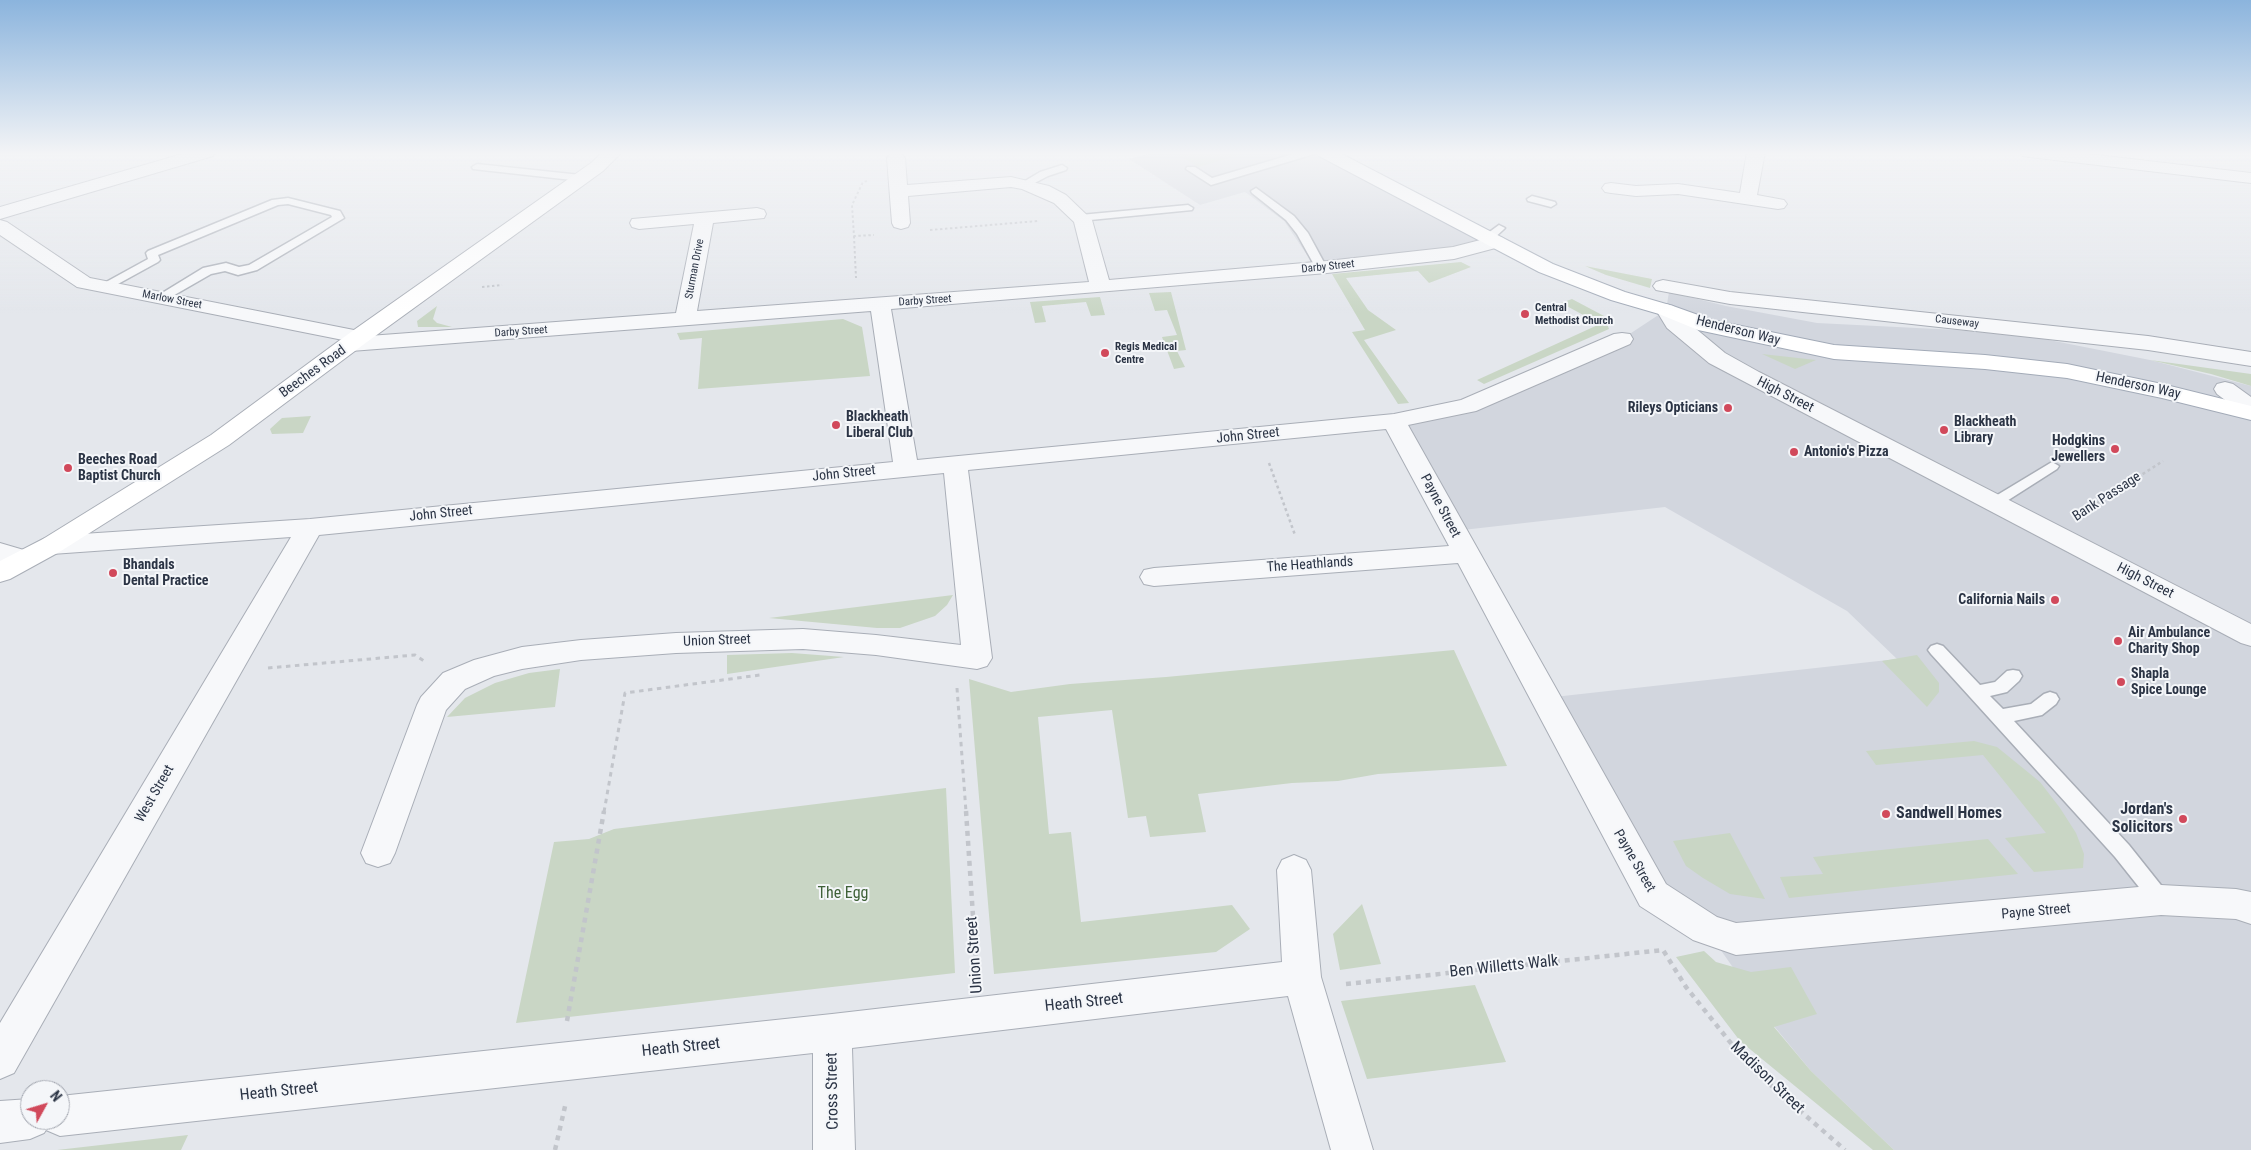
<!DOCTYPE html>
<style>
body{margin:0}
#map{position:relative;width:2251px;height:1150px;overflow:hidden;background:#e4e7ec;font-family:"Roboto Condensed",sans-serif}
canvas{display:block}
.north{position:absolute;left:20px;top:1080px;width:50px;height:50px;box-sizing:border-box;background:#f4f6f9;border:1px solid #a4a8b1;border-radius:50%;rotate:51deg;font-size:14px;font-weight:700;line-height:20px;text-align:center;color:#2b3445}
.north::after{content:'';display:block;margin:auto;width:18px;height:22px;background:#d1495b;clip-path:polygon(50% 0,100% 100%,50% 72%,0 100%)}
</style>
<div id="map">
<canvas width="2251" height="1150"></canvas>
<div class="north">N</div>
</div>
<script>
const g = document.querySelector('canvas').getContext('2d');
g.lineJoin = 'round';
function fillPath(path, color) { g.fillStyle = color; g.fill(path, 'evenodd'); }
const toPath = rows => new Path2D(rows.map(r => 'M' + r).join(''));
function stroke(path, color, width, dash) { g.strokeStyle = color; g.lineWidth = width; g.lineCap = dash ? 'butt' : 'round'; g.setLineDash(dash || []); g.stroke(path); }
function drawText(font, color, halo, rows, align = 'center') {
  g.font = font + ' "Roboto Condensed",sans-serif'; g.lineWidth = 4; g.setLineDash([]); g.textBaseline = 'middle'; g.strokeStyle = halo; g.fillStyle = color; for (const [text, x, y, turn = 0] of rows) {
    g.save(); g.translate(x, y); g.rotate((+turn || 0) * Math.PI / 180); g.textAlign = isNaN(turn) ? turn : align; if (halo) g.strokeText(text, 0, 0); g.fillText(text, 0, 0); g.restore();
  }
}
fillPath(toPath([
 [1157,152,1325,152,1496,242,1327,267,1307,255,1284,221,1245,192,1200,205,1129,159],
 [1669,292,1726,306,1817,323,1957,330,2039,338,2150,360,2251,386,2251,1150,1894,1150,1811,1071,1774,1026,1706,929,1653,895,1545,698,1897,659,1847,611,1665,507,1454,531,1394,421,1468,406,1622,339,1666,310]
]), '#d2d6de');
fillPath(toPath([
 [1174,152,1249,152,1198,167],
 [1461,262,1471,267,1429,283,1418,271,1346,278,1368,310,1396,330,1364,340,1409,403,1398,404,1352,332,1365,330,1332,274],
 [1585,266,1652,279,1650,288,1606,275],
 [1171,292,1186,350,1177,351,1185,367,1174,369,1162,337,1177,335,1167,310,1155,311,1149,293],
 [1100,297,1105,315,1091,316,1086,302,1042,306,1046,322,1035,323,1030,302],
 [1572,299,1604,316,1609,329,1484,384,1477,380,1600,324,1561,303],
 [437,306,433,319,437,323,452,327,418,327,417,321],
 [843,319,862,327,870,376,698,389,702,338,680,340,677,333],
 [1762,354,1816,360,1795,369],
 [2150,360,2251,374,2251,386,2211,374],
 [311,416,303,433,272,434,270,429,282,418],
 [953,595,947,605,935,616,900,628,877,628,769,618],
 [1454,650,1507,766,1378,774,1338,781,1292,783,1198,794,1206,832,1150,837,1146,816,1128,818,1112,710,1038,717,1049,834,1071,832,1081,922,1232,905,1250,929,1216,952,994,974,969,679,1011,692,1070,684,1166,677],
 [792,653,844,657,727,674,727,655],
 [1917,655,1939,683,1939,692,1927,707,1882,661],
 [560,669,555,707,447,717,465,698,495,683,529,673],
 [1974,741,1997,747,2040,782,2060,808,2076,833,2084,854,2083,868,2034,872,2005,838,2046,833,1983,755,1876,765,1866,751],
 [946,788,955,973,516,1023,554,842,589,839,614,829],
 [1730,833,1765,899,1730,894,1703,878,1686,866,1673,841],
 [1988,839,2018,874,1789,898,1780,877,1823,874,1813,857],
 [1362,904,1381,964,1340,970,1333,934],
 [1704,951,1716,962,1751,972,1791,967,1817,1014,1774,1027,1811,1071,1894,1150,1873,1150,1740,1041,1676,957],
 [1475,985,1506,1062,1367,1079,1341,1001],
 [188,1135,181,1150,57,1150]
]), '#c9d6c5');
const lane = toPath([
 [1300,152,1315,152,1314,154,1211,185,1186,169,1187,167,1195,167,1212,178,1300,152],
 [477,164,581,175,586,178,581,181,473,169,472,167,477,164],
 [1062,165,1067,168,1066,170,1048,176,1029,186,1021,186,1020,184,1040,172,1062,165],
 [1256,188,1294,216,1308,233,1327,268,1325,270,1317,270,1297,234,1286,220,1252,193,1251,191,1256,188],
 [1532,196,1555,202,1556,204,1551,207,1528,201,1527,199,1532,196],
 [288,198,340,211,344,218,257,270,238,275,225,271,211,274,164,301,156,301,154,298,203,268,226,263,239,267,249,265,332,217,331,215,288,204,278,205,158,255,160,260,158,262,107,290,103,291,97,287,148,259,146,253,148,251,272,200,288,198],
 [1188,205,1193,208,1192,210,1080,221,1074,218,1080,215,1188,205],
 [1499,225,1505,228,1503,230,1492,240,1484,240,1482,238,1484,236,1499,225],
 [2052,462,2059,466,2057,469,1999,506,1989,506,1986,503,1989,500,2052,462],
 [1937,644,1943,646,1980,685,1995,682,2007,671,2013,670,2019,671,2022,676,2019,681,2007,692,1990,696,2003,709,2031,704,2044,694,2050,692,2056,694,2059,699,2056,704,2042,715,2014,721,2129,845,2168,894,2172,900,2168,906,2161,909,2154,906,2115,857,1931,654,1928,650,1931,646,1937,644]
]);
const street = toPath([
 [189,152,216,152,213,156,0,219,0,207,189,152],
 [1747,152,1765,152,1757,195,1784,200,1787,204,1784,208,1778,209,1678,194,1636,196,1611,193,1605,192,1602,188,1605,184,1611,183,1636,186,1678,184,1740,193,1747,152],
 [2020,152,2071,152,2251,173,2251,183,2029,157,2023,156,2020,152],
 [896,153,902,154,905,158,907,185,1011,177,1049,186,1066,195,1092,220,1109,280,1327,261,1453,247,1496,236,1503,238,1506,242,1503,246,1454,259,1327,273,891,309,917,460,1394,414,1461,400,1614,334,1622,333,1630,334,1633,339,1630,344,1476,411,1408,425,1666,884,1717,917,1736,923,2161,885,2236,889,2251,892,2251,924,2236,919,2161,915,1736,955,1693,940,1640,906,1458,563,1154,586,1144,584,1140,577,1144,570,1154,568,1449,546,1386,429,968,470,992,658,987,666,977,669,876,655,803,649,676,653,581,660,522,669,494,676,465,689,446,710,395,853,390,863,378,867,366,863,361,853,417,705,421,697,443,673,474,660,522,647,581,640,676,633,803,629,876,635,961,645,944,473,319,535,14,1073,0,1079,0,1023,291,537,52,554,43,551,39,545,43,539,52,536,310,519,893,462,871,311,351,351,343,349,340,344,343,340,77,287,0,235,0,220,7,222,90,278,359,331,367,332,369,336,676,313,694,224,639,229,632,227,630,223,632,219,757,208,764,210,766,214,764,218,713,223,697,311,1089,282,1074,222,1054,203,1022,189,1011,187,908,196,910,223,908,227,901,229,894,227,892,223,887,158,890,154,896,153],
 [1663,280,1730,292,2148,336,2251,352,2251,366,2148,350,1730,304,1656,290,1653,286,1656,282,1663,280],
 [1666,304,1673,306,1683,318,1725,353,1759,372,2251,624,2251,646,2241,643,1709,363,1667,328,1656,310,1659,306,1666,304],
 [2225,382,2233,384,2251,397,2251,411,2233,406,2217,394,2214,389,2217,384,2225,382],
 [0,543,34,553,38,559,34,565,24,568,0,561,0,543],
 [1294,855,1306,860,1311,870,1321,977,1373,1150,1331,1150,1288,996,852,1048,855,1150,813,1150,813,1053,60,1136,46,1130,44,1133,30,1139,0,1143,0,1101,30,1099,30,1120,60,1120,60,1096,832,1014,1282,962,1277,870,1282,860,1294,855]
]);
const secondary = toPath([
 [603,152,622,152,603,171,367,342,229,445,61,551,10,579,0,582,0,561,43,539,211,435,351,332,591,163,603,152]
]);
const primary = toPath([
 [1316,152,1338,152,1553,264,1625,292,1673,306,1712,320,1834,345,1985,355,2067,364,2162,384,2251,406,2251,420,2162,398,2067,378,1985,369,1834,359,1698,330,1659,314,1611,300,1539,272,1319,156,1316,152]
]);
stroke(lane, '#a9aeb7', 3);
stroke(street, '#a9aeb7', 2);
stroke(secondary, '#a9aeb7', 2);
stroke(primary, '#a3abb8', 2);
stroke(toPath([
 [867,181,863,182,852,205,854,236,874,235],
 [930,230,1038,221],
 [854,236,856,278],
 [482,287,502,285]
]), '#c2c5cb', 2, [2.5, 2.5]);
stroke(toPath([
 [1269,463,1295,535],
 [2082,513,2163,461]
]), '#c2c5cb', 2.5, [3, 3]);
stroke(toPath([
 [268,668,415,655,424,661],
 [957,688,966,812],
 [604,812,625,693,760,675]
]), '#c2c5cb', 3, [4.5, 4.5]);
stroke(toPath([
 [966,811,977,976],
 [1346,984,1663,950,1686,987,1750,1067,1845,1150],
 [567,1021,604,811],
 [555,1150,566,1102]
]), '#c2c5cb', 4.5, [5, 5]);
fillPath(lane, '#f7f8fa');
fillPath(street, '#f7f8fa');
fillPath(secondary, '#fff');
fillPath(primary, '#fff');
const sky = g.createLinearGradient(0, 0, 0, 313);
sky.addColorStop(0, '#8bb4dd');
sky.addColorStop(0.49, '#f3f4f6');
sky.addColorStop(1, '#f3f4f600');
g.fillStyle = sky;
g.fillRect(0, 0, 2251, 313);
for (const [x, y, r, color] of [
 [1525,314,5,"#d1495b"],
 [1105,353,5,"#d1495b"],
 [1728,408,5,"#d1495b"],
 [836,425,5,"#d1495b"],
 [1944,430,5,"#d1495b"],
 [2115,449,5,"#d1495b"],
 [1794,452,5,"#d1495b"],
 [68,468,5,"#d1495b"],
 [113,573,5,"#d1495b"],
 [2055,600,5,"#d1495b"],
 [2118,641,5,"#d1495b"],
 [2121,682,5,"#d1495b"],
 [1886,814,5,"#d1495b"],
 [2183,819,5,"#d1495b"]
]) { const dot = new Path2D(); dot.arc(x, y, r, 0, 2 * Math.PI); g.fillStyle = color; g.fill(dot); stroke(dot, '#f4f6f9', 2); }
drawText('11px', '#2b3445', '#f4f6f9', [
 ["Darby Street",1328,267,-6],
 ["Sturman Drive",695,269,-79],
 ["Marlow Street",172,300,11],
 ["Darby Street",925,301,-4],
 ["Causeway",1957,322,7],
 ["Darby Street",521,332,-4]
]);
drawText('bold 11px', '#2b3445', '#f4f6f9', [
 ["Central",1535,308],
 ["Methodist Church",1535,321],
 ["Regis Medical",1115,347],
 ["Centre",1115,360]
], 'left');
drawText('14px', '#2b3445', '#f4f6f9', [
 ["Henderson Way",1738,331,14],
 ["Beeches Road",313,372,-36],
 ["Henderson Way",2138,386,12],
 ["High Street",1785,395,27],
 ["John Street",1248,436,-6],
 ["John Street",844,474,-6],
 ["Bank Passage",2107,497,-33],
 ["Payne Street",1440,506,62],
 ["John Street",441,514,-6],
 ["The Heathlands",1310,565,-4],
 ["High Street",2145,581,27],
 ["Union Street",717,641,-2],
 ["West Street",155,794,-60],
 ["Payne Street",1634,861,60],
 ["Payne Street",2036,912,-5]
]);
drawText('bold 14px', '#2b3445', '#f4f6f9', [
 ["Rileys Opticians",1718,408,"right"],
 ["Blackheath",846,417],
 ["Liberal Club",846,433],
 ["Blackheath",1954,422],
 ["Library",1954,438],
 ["Hodgkins",2105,441,"right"],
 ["Jewellers",2105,457,"right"],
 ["Antonio's Pizza",1804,452],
 ["Beeches Road",78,460],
 ["Baptist Church",78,476],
 ["Bhandals",123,565],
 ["Dental Practice",123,581],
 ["California Nails",2045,600,"right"],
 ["Air Ambulance",2128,633],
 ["Charity Shop",2128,649],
 ["Shapla",2131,674],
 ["Spice Lounge",2131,690]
], 'left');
drawText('bold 16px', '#2b3445', '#f4f6f9', [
 ["Jordan's",2173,810],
 ["Solicitors",2173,828],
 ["Sandwell Homes",1896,814,"left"]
], 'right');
drawText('16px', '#3f6138', '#f4f6f9', [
 ["The Egg",843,894]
]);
drawText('16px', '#2b3445', '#f4f6f9', [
 ["Union Street",975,955,-94],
 ["Ben Willetts Walk",1504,967,-6],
 ["Heath Street",1084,1003,-6],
 ["Heath Street",681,1048,-6],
 ["Madison Street",1767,1078,44],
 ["Cross Street",833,1091,-91],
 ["Heath Street",279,1092,-6]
]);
</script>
